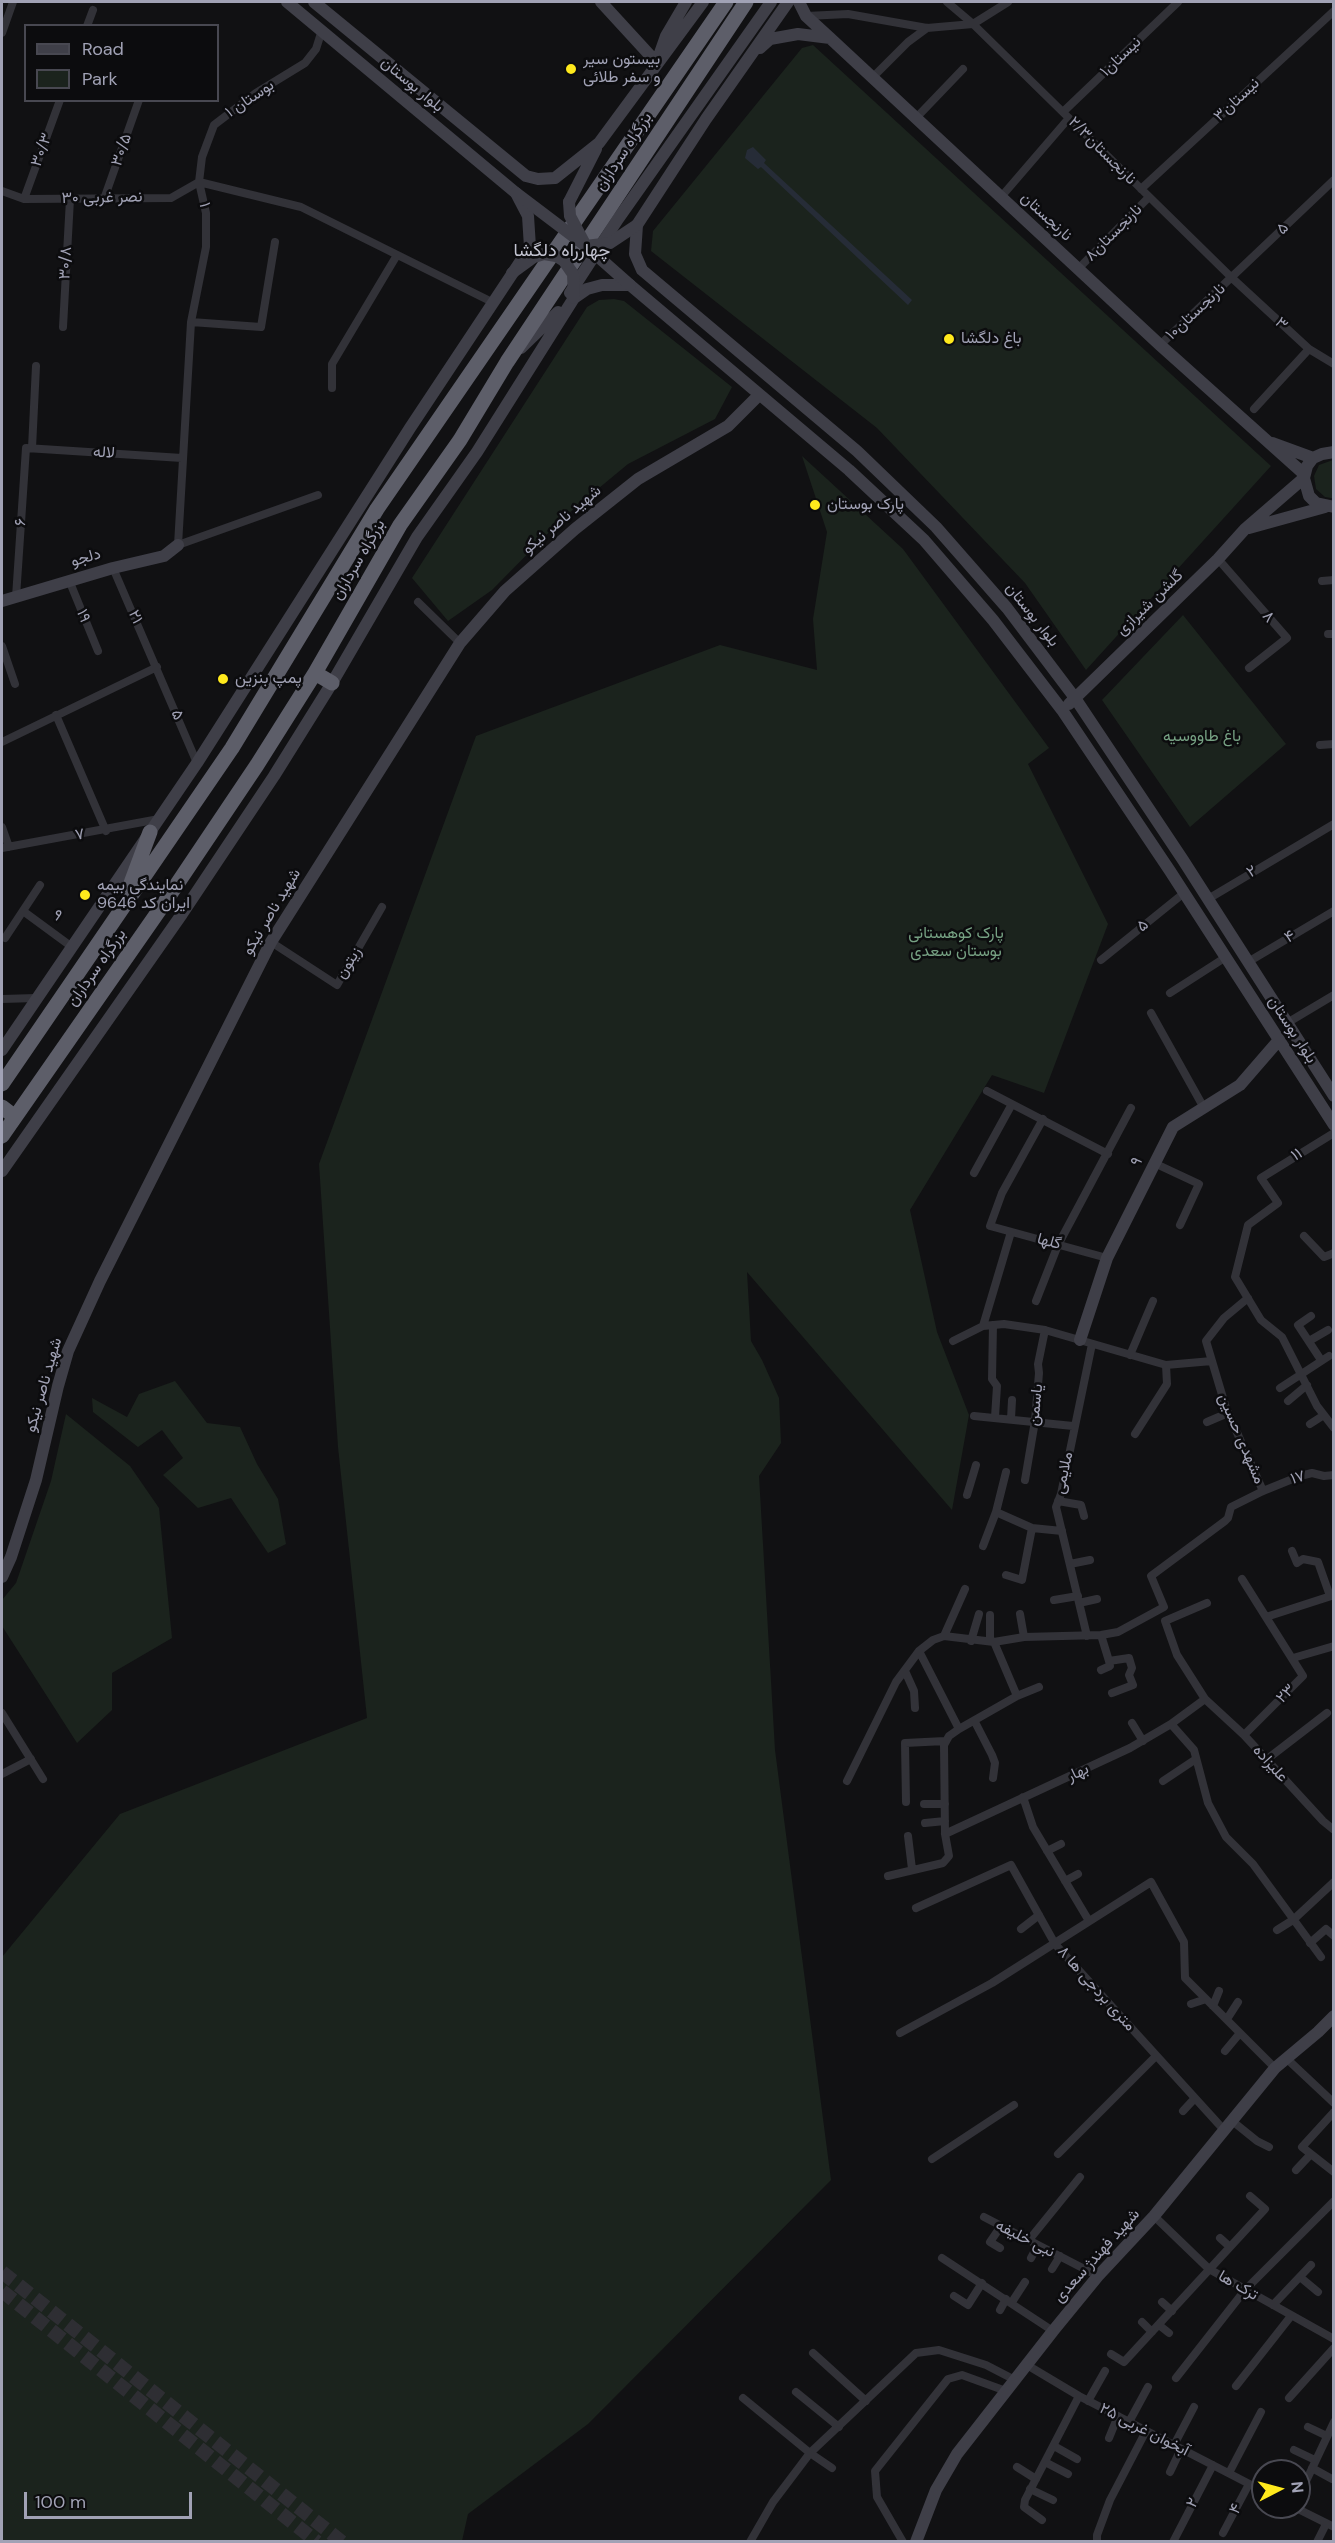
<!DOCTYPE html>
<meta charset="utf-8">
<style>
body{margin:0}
#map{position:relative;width:1335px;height:2543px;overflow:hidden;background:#111113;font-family:"DM Sans",sans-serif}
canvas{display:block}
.frame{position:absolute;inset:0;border:3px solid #a1a2b5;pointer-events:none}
.legend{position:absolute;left:24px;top:24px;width:195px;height:78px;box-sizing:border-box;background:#0c0c0e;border:2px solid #484851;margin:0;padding:8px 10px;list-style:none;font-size:18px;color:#a1a2b5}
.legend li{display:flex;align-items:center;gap:12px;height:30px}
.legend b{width:30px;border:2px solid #484851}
.north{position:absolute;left:1251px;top:2459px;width:60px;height:60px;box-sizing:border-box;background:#0c0c0e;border:2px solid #484851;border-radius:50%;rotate:84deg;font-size:16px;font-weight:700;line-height:24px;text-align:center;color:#a1a2b5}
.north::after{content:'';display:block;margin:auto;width:21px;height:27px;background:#ffe91c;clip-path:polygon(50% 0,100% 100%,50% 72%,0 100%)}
.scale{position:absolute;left:24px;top:2492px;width:168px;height:27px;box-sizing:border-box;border:3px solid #a1a2b5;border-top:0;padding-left:8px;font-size:18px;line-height:21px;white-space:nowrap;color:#a1a2b5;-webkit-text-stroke:4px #0c0c0e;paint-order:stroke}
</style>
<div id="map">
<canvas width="1335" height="2543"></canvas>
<div class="frame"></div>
<ul class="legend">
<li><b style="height:8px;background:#3f3f48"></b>Road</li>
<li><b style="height:16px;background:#1b231d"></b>Park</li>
</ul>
<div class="north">N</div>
<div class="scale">100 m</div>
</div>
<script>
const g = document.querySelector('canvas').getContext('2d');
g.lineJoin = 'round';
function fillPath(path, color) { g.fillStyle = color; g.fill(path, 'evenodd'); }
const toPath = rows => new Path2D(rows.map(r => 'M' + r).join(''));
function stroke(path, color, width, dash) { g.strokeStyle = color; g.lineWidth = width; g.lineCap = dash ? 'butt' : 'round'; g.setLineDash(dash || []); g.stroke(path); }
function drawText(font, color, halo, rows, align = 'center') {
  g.font = font + ' "DM Sans",Vazirmatn,sans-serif'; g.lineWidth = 5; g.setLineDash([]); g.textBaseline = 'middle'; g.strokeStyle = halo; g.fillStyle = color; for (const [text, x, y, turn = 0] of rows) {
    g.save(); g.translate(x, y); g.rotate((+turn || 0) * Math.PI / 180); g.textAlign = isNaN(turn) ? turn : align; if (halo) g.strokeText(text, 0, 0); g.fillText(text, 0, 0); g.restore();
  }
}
fillPath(toPath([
 [813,45,1271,466,1086,670,1025,583,877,428,651,251,653,231,802,48],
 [614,299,624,301,732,387,715,419,628,464,564,517,492,590,448,621,412,578,587,307,599,300],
 [802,456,903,549,1049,748,1028,764,1108,924,1044,1093,992,1075,910,1210,937,1332,969,1415,952,1510,747,1272,751,1341,762,1360,779,1398,781,1443,759,1476,775,1750,831,2180,588,2424,468,2514,462,2541,2,2542,2,1957,120,1814,367,1718,338,1447,319,1164,476,736,720,645,817,670,813,619,827,532],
 [1333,460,1333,498,1331,498,1325,497,1316,489,1314,476,1319,465],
 [1183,615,1286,744,1190,827,1102,700],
 [175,1381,207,1423,240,1427,257,1464,278,1499,286,1544,268,1553,231,1498,198,1508,163,1475,183,1458,162,1430,138,1447,93,1412,92,1398,127,1417,139,1394],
 [66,1414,130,1466,159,1508,172,1638,112,1673,112,1710,77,1743,2,1626,2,1600,16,1583,51,1481]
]), '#1b231d');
fillPath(toPath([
 [753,147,766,160,764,163,912,300,908,305,761,167,758,169,745,158,747,150]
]), '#262c37');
stroke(toPath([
 [2,2272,342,2542],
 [2,2291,317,2542]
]), '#2e2e33', 14, [14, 7]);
stroke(toPath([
 [947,2,973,24,1232,278,1309,349,1334,364],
 [806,16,848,14,927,28,973,24,1008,2],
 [87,26,93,10],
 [2,33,13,2],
 [872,78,908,42,927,28],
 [1063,112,1178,2],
 [916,118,963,69],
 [199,182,301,207,492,302],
 [1141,189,1334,11],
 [2,191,24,199,171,198,199,182],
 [1001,197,1069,118],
 [24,199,60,100],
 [104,199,139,100],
 [1078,269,1149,197],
 [191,322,261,327,275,242],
 [63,327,70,199],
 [1160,345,1334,180],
 [332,388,332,364,397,255],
 [1254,409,1309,349],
 [32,448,36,366],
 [318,495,178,545,191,322,206,247,206,213,199,182,202,157,214,125,256,93,305,63,316,49,322,30],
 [1218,559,1287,638,1249,668],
 [113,568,197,763],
 [69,580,98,651],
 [1322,581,1334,580],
 [16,597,26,448,182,458],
 [418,602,460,643],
 [1328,634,1334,634],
 [2,646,15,684],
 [56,715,106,831],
 [2,742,157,667],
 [1320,745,1334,744],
 [2,827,9,847],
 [2,848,159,819],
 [1208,899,1334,824],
 [23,911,72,947],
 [5,938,40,885],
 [271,942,337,985,382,907],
 [1101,960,1184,893],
 [1248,962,1334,911],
 [1170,993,1226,957],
 [2,999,36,998],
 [1151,1013,1204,1108],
 [1287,1023,1334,995],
 [987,1091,1108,1154],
 [1043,1119,1002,1193,990,1226,1107,1258],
 [1334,1133,1261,1178,1278,1203,1248,1225,1235,1277,1261,1320,1282,1337,1317,1406,1334,1428],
 [1154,1163,1199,1184,1180,1225],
 [974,1173,1012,1104],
 [1304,1236,1324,1257,1334,1253],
 [1248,1298,1224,1318,1206,1341,1226,1408,1263,1491],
 [1036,1301,1058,1245,1131,1108],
 [1311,1316,1298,1325,1321,1360],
 [993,1325,992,1379,997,1386,995,1417],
 [983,1326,1011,1232],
 [953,1341,983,1326,1004,1324,1045,1330,1166,1365,1212,1361],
 [1309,1341,1328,1330],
 [1130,1355,1153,1301],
 [1280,1388,1329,1356],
 [1288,1401,1307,1385],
 [974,1416,1073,1426],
 [1011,1419,1012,1400],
 [1207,1422,1228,1413],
 [1310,1424,1324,1415],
 [1135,1434,1167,1384,1166,1365],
 [1025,1480,1035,1421,1039,1373,1038,1364,1045,1330],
 [967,1495,976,1465],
 [1058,1501,1081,1505,1084,1516],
 [996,1512,1032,1528,1062,1531],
 [983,1546,996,1512,1006,1472],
 [1292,1551,1297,1563,1303,1559,1318,1562,1330,1596],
 [1070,1564,1090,1560],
 [1006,1575,1022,1580,1032,1528],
 [1242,1579,1303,1676,1244,1735],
 [1054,1600,1078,1596],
 [1079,1603,1097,1599],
 [1207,1603,1165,1621,1177,1655,1205,1699,1244,1735,1323,1821,1334,1830],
 [1020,1614,1024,1637],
 [1266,1617,1334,1595],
 [1101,1635,1109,1661,1129,1658,1132,1668,1129,1675,1133,1685,1112,1693],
 [944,1636,965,1589],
 [1087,1636,1056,1507,1061,1494,1092,1344],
 [990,1640,990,1615],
 [971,1641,979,1614],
 [994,1642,1017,1696],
 [1293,1658,1334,1646],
 [1101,1670,1110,1666,1109,1661],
 [905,1671,914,1691,915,1708],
 [2,1713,43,1779],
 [975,1722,992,1755,995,1763,993,1778],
 [1132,1723,1143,1741],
 [1171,1724,1194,1750,1208,1803,1226,1837,1253,1864,1321,1957],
 [959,1729,1017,1696,1039,1687],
 [1266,1760,1327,1713],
 [2,1774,31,1759],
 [847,1781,896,1682,919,1651,933,1640,944,1636,994,1642,1024,1637,1101,1635,1118,1632,1164,1607,1151,1576,1225,1521,1228,1518,1231,1507,1263,1491,1300,1476,1312,1473,1324,1476,1334,1475],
 [1163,1781,1196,1759],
 [1023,1797,1033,1827,1089,1921],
 [906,1802,905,1743,945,1741],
 [924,1804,945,1804],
 [925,1823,945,1821],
 [945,1834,1130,1748,1171,1724,1205,1699],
 [908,1836,912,1869],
 [1047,1851,1061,1844],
 [888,1876,943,1863,949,1856,945,1834,944,1745,949,1736,959,1729,919,1651],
 [1065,1881,1078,1874],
 [916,1908,1011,1865,1055,1944,1224,2130],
 [1021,1929,1039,1915],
 [1277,1930,1293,1920,1334,1882],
 [1310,1943,1326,1929,1334,1936],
 [1191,2004,1206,1999],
 [1213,2006,1219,1991],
 [1227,2019,1238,2002],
 [900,2033,992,1983,1151,1882,1184,1942,1185,1978,1275,2068],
 [1225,2051,1240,2033],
 [1286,2058,1334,2103],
 [1183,2111,1195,2098],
 [1334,2112,1302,2147,1334,2172],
 [1231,2120,1257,2141,1269,2147],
 [1058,2154,1156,2056],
 [932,2159,1014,2105],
 [1296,2170,1311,2154],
 [1154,2216,1209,2269,1334,2339],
 [984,2217,1098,2276],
 [1220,2238,1230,2247],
 [1029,2240,1080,2177],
 [1000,2248,990,2242,1001,2226],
 [942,2258,1053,2331],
 [1031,2258,1038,2245],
 [1052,2269,1060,2256],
 [1300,2277,1318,2292],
 [954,2296,968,2305,982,2283],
 [1012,2302,1025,2282],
 [1162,2302,1172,2311],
 [1273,2305,1311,2265],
 [1000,2310,1006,2299],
 [1142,2322,1152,2332],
 [1159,2325,1169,2333],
 [813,2353,866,2401],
 [1111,2354,1124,2362,1265,2209,1250,2196],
 [1027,2365,1079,2396,1263,2491],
 [1176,2378,1245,2290,1334,2201],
 [1236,2386,1291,2316],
 [796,2392,839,2427],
 [743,2398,810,2453,832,2468],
 [1289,2398,1334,2348],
 [1088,2401,1105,2371],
 [1129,2422,1148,2387],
 [1308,2427,1327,2436],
 [1109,2438,1118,2416],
 [1174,2445,1194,2407],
 [1054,2446,1077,2459],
 [1294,2450,1315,2460],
 [1045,2462,1068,2474],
 [1017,2467,1036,2479],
 [1312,2468,1332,2479],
 [1170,2472,1181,2449],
 [1229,2473,1261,2412],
 [1030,2489,1053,2500],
 [1299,2496,1334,2422],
 [1294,2507,1334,2527],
 [1042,2520,1024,2507,1025,2500,1079,2396],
 [1223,2533,1249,2484],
 [750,2542,773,2502,810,2453,916,2353,939,2350,986,2365,1015,2380],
 [903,2542,877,2497,875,2471,948,2379,962,2375,1006,2391],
 [1097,2542,1097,2535,1110,2500,1146,2431],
 [1173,2542,1213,2465],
 [1317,2542,1326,2524]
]), '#323238', 8);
stroke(toPath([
 [314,2,526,176,538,179,555,178,599,143,703,2],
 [601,2,657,63],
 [788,2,706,119,637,225,635,254,642,270,857,451,936,527,1007,608,1075,698,1183,860,1334,1096],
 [799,2,806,16,830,38,1160,345,1304,474],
 [760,48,770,39,798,34,830,38],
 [660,53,666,36,686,2],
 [569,202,596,149],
 [570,293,618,219,771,2],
 [521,348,558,312],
 [1272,443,1313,458],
 [1334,452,1322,454,1313,458,1307,466,1304,478,1309,496,1316,503,1334,507],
 [1249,528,1325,507],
 [2,601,113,568,164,556,178,545],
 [1069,704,1218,559,1245,529,1304,478],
 [2,1050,197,763,410,428,530,247,528,216,516,193,287,2],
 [2,1171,182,914,274,776,332,683,417,537,477,452,574,298,587,289,602,285,630,285,849,470,924,540,993,620,1062,710,1170,871,1334,1125],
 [1080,1340,1107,1258,1173,1127,1240,1085,1279,1040],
 [2,1577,11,1557,36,1480,58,1386,68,1351,100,1281,271,942,460,643,505,591,575,529,638,479,728,426,759,395],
 [916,2542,936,2490,957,2454,1053,2331,1098,2276,1154,2216,1275,2068,1318,2032,1334,2016]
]), '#3f3f48', 12);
stroke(toPath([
 [315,673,332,683],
 [131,883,150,832],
 [2,1084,232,748,377,509,726,2],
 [2,1107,15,1117],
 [2,1136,165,902,257,765,315,673,400,525,460,440,507,362,746,2]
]), '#5d5e69', 15);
stroke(toPath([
 [516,193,586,246,630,285],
 [569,202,570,216,586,246,610,243,637,225],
 [512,273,534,257,544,254,556,256,564,261,573,274,574,298]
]), '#3f3f48', 12);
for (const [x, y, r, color] of [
 [571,69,6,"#ffe91c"],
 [949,339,6,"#ffe91c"],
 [815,505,6,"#ffe91c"],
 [223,679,6,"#ffe91c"],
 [85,895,6,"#ffe91c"]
]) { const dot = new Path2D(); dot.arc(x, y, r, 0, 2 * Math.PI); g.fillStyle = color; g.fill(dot); stroke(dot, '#0c0c0e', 2); }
drawText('16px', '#a1a2b5', '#0c0c0e', [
 ["۱نیستان",1121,57,-44],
 ["بلوار بوستان",412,85,40],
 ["بوستان ۱",250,99,-34],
 ["۳نیستان",1237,100,-43],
 ["۳۰/۳",42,150,-70],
 ["۳۰/۵",122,150,-71],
 ["۲/۳نارنجستان",1102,151,45],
 ["بزرگراه سرداران",624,152,-57],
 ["نصر غربی ۳۰",102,198,-1],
 ["۱",204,205,79],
 ["نارنجستان",1046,217,43],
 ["۵",1283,229,-44],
 ["۸نارنجستان",1114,233,-45],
 ["۳۰/۸",66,263,-87],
 ["۱۰نارنجستان",1196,312,-43],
 ["۳",1281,324,43],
 ["لاله",104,453,4],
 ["شهید ناصر نیکو",562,520,-40],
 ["۶",21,522,-86],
 ["دلجو",86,558,-16],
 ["بزرگراه سرداران",359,560,-60],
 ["گلشن شیرازی",1150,603,-44],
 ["بلوار بوستان",1032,615,52],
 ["۱۹",83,616,68],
 ["۲۱",135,617,66],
 ["۸",1268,617,49],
 ["۵",177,715,68],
 ["۷",80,835,-10],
 ["۲",1252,872,-31],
 ["شهید ناصر نیکو",272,912,-59],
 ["۹",57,916,36],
 ["۵",1143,926,-39],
 ["۴",1290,937,-31],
 ["زیتون",349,963,-58],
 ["بزرگراه سرداران",97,968,-55],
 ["بلوار بوستان",1292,1030,57],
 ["۱۱",1297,1155,-32],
 ["۹",1137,1162,-63],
 ["گلها",1049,1242,15],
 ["شهید ناصر نیکو",44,1385,-74],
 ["یاسمن",1036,1405,-84],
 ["مشهدی حسین",1241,1439,67],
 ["ملایمی",1064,1473,-78],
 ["۱۷",1298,1478,-17],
 ["۲۳",1286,1694,-45],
 ["علیزاده",1270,1764,48],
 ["بهار",1078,1773,-25],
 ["۸ متری بردجی ها",1096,1989,48],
 ["نبی خلیفه",1025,2239,27],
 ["شهید فهندژ سعدی",1097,2256,-48],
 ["ترک ها",1238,2286,30],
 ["آبخوان غربی ۲۵",1144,2430,27],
 ["۲",1193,2503,-62],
 ["۴",1236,2509,-63]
]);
drawText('16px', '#a1a2b5', '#0c0c0e', [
 ["بیستون سیر",583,60],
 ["و سفر طلائی",583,78],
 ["باغ دلگشا",961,339],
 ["پارک بوستان",827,505],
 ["پمپ بنزین",235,679],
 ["نمایندگی بیمه",97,886],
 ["ایران کد 9646",97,904]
], 'left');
drawText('16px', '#76a183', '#0c0c0e', [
 ["باغ طاووسیه",1202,737],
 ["پارک کوهستانی",956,934],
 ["بوستان سعدی",956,952]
]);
drawText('18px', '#c2c3d0', '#0c0c0e', [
 ["چهارراه دلگشا",562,251]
]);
</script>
